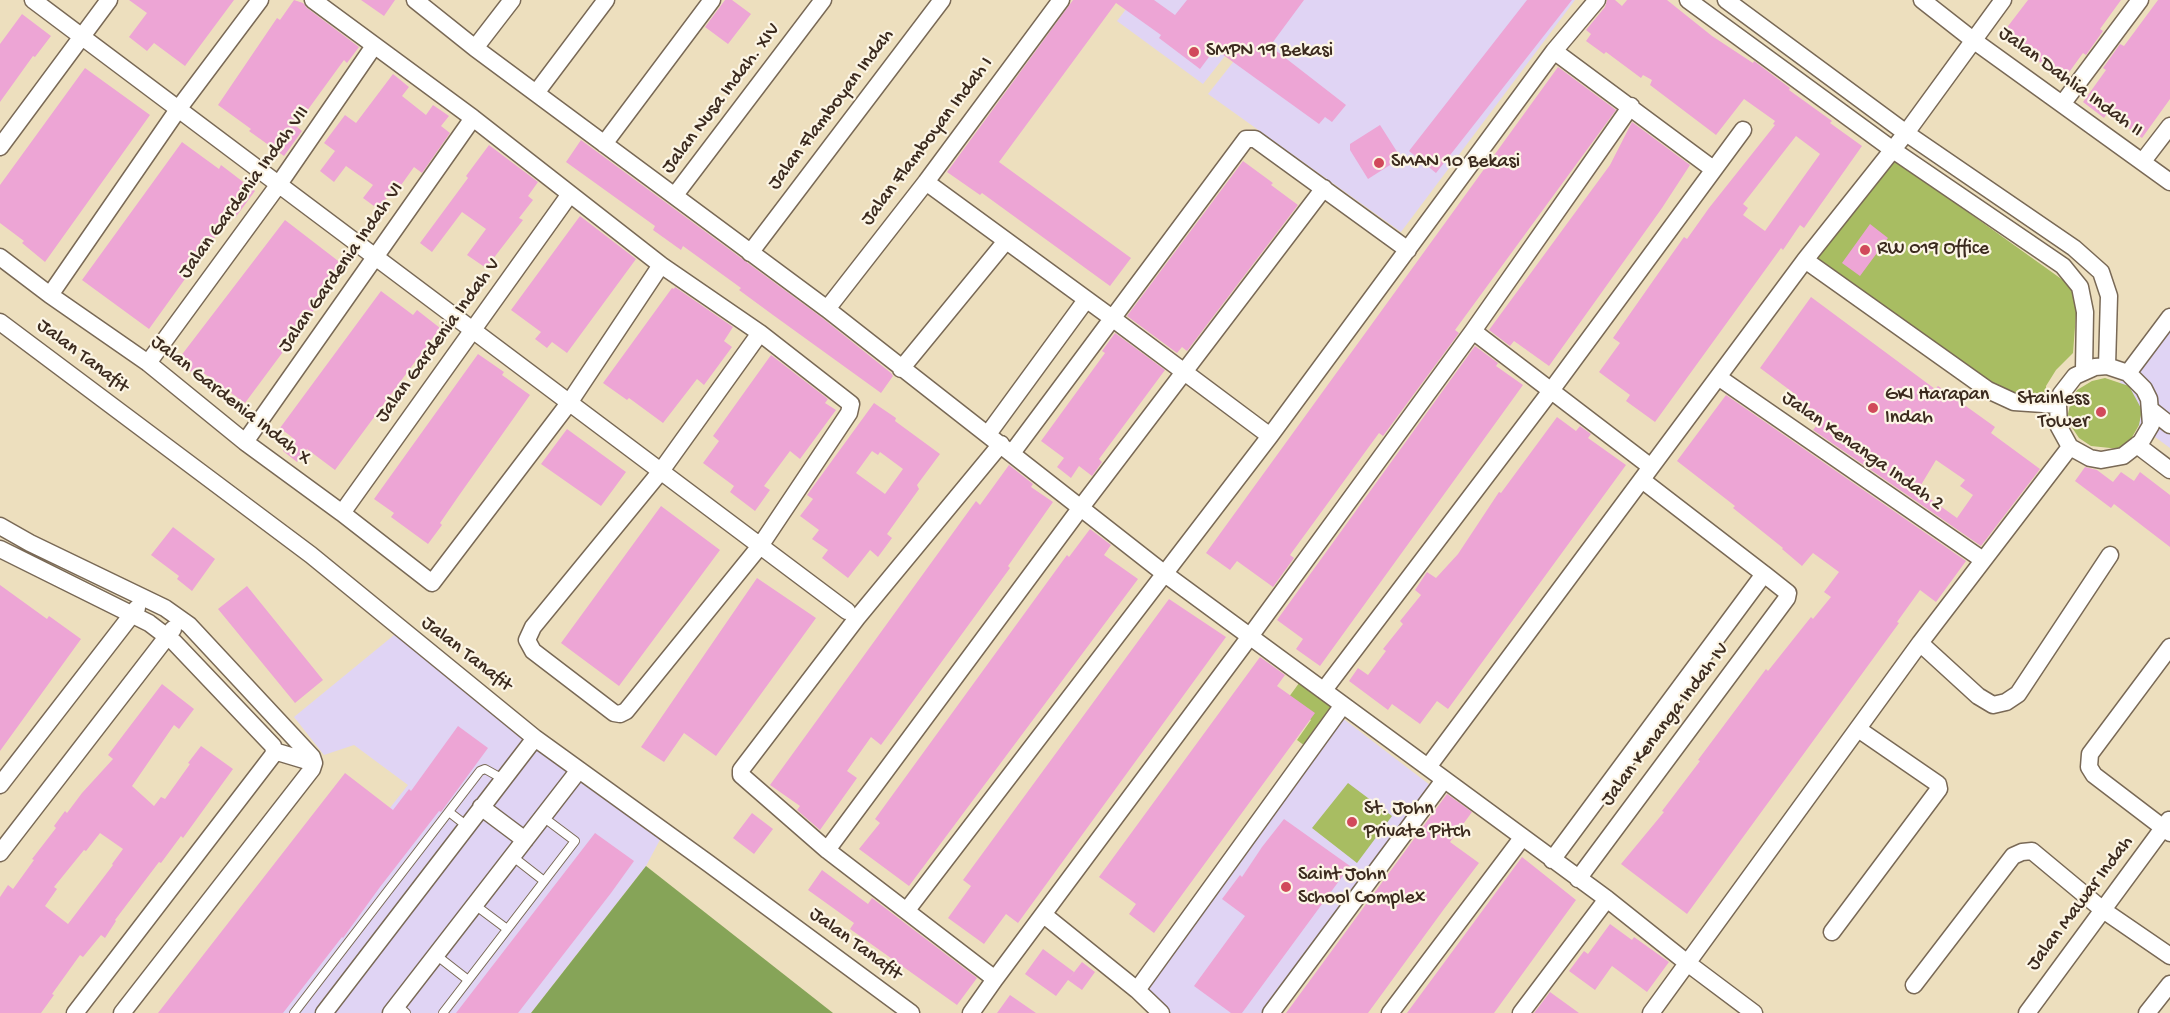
<!DOCTYPE html>
<style>
body{margin:0}
canvas{display:block;background:#eddfbe}
</style>
<canvas width="2170" height="1013"></canvas>
<script>
const g = document.querySelector('canvas').getContext('2d');
g.lineJoin = 'round';
function fillPath(path, color) { g.fillStyle = color; g.fill(path, 'evenodd'); }
const toPath = rows => new Path2D(rows.map(r => 'M' + r).join(''));
function stroke(path, color, width, dash) { g.strokeStyle = color; g.lineWidth = width; g.lineCap = dash ? 'butt' : 'round'; g.setLineDash(dash || []); g.stroke(path); }
function drawText(font, color, halo, rows, align = 'center') {
  g.font = font + ' "Gochi Hand",sans-serif'; g.lineWidth = 4.5; g.setLineDash([]); g.textBaseline = 'middle'; g.strokeStyle = halo; g.fillStyle = color; for (const [text, x, y, turn = 0] of rows) {
    g.save(); g.translate(x, y); g.rotate((+turn || 0) * Math.PI / 180); g.textAlign = isNaN(turn) ? turn : align; if (halo) g.strokeText(text, 0, 0); g.fillText(text, 0, 0); g.restore();
  }
}
fillPath(toPath([
 [1133,0,1269,0,1203,84,1117,21],
 [1282,0,1575,0,1401,232,1208,94],
 [2170,322,2170,448,2105,400],
 [399,631,662,836,646,866,531,1013,228,1013,408,785,354,745,324,755,294,717],
 [1341,717,1430,785,1262,1013,1171,1013,1143,990]
]), '#e0d4f4');
fillPath(toPath([
 [1891,157,2067,283,2077,301,2073,353,2056,370,2046,386,2046,394,2019,395,1992,386,1816,257],
 [2105,378,2129,386,2142,410,2139,425,2131,439,2120,449,2091,446,2079,438,2071,426,2068,414,2071,400,2077,390,2092,381],
 [1302,679,1340,706,1309,749,1297,740,1311,720,1286,701],
 [1348,783,1392,816,1357,863,1312,828]
]), '#a8bd62');
fillPath(toPath([
 [646,866,833,1013,531,1013]
]), '#86a458');
fillPath(toPath([
 [129,0,234,0,185,66,154,43,147,51,129,37,147,13],
 [294,0,303,3,307,8,359,47,347,63,344,60,296,126,302,131,284,156,249,131,251,129,218,105,277,18,280,20],
 [361,0,395,0,384,16],
 [725,0,732,0,751,14,728,44,705,27],
 [1073,0,1154,0,1175,15,1187,0,1304,0,1270,46,1346,105,1332,122,1325,117,1319,124,1215,49,1200,69,1159,38,1161,35,1116,3,999,162,1131,258,1110,286,982,193,980,195,947,172],
 [1527,0,1572,0,1436,173,1409,151],
 [1607,0,1615,0,1622,6,1627,0,1667,0,1712,36,1753,63,1754,61,1790,88,1789,90,1832,121,1830,123,1862,146,1804,228,1800,225,1783,250,1781,248,1655,422,1626,401,1630,395,1599,372,1620,343,1613,338,1655,278,1684,237,1687,239,1709,208,1775,125,1773,124,1775,121,1744,99,1716,135,1650,85,1652,80,1643,75,1641,78,1606,52,1604,54,1586,41,1591,34,1586,30,1605,7],
 [1796,136,1820,154,1765,231,1743,215,1748,208,1743,204],
 [2028,0,2121,0,2100,29,2103,31,2086,55,2083,53,2062,82,2040,66,2041,63,2002,34],
 [2158,0,2170,0,2170,99,2142,138,2107,113,2104,118,2083,102,2106,70,2103,68,2120,44,2124,46],
 [22,14,51,36,35,57,33,56,0,102,0,44],
 [1558,67,1616,110,1455,330,1459,333,1383,436,1379,433,1290,555,1294,558,1273,587,1237,561,1230,570,1206,553],
 [85,68,150,115,45,262,22,243,24,241,0,223,0,185],
 [393,74,409,87,402,96,426,115,433,105,449,116,441,126,450,133,422,173,414,167,394,195,391,193,378,209,363,198,373,185,346,166,334,182,320,171,335,151,324,143,345,115,356,123],
 [1632,122,1690,165,1662,208,1549,366,1514,341,1510,346,1489,330,1610,165],
 [1380,125,1401,158,1368,179,1350,150,1350,144],
 [581,140,821,317,891,373,893,376,881,393,773,315,739,290,741,288,683,246,681,250,653,230,655,226,566,162],
 [182,142,219,169,221,165,255,191,235,218,231,215,149,329,82,280],
 [489,145,538,182,528,196,533,200,519,218,523,220,486,268,467,255,486,229,462,212,432,252,420,243,468,178,466,176],
 [1243,161,1273,183,1271,185,1298,205,1187,351,1182,347,1177,353,1127,316],
 [580,216,636,259,567,353,552,342,547,348,535,339,541,332,511,310],
 [285,220,346,267,245,403,202,372,198,377,177,361],
 [1870,224,1888,238,1860,276,1842,263],
 [675,287,733,327,724,341,732,347,704,385,697,379,663,423,629,398,627,400,603,383,672,288,674,289],
 [381,291,413,315,417,310,440,328,335,470,307,449,297,462,283,451,293,438,280,428],
 [1811,297,1935,389,1938,386,1995,427,1991,433,2040,469,1981,546,1813,430,1817,425,1790,400,1795,394,1760,368],
 [1936,460,1965,480,1960,486,1973,495,1957,518,1918,490],
 [1115,333,1165,370,1099,459,1102,462,1092,476,1079,466,1071,478,1057,467,1064,458,1041,441,1105,353,1102,351],
 [1475,346,1498,363,1496,366,1523,385,1320,666,1296,649,1303,639,1277,620],
 [478,354,504,372,502,375,530,395,460,494,440,523,442,525,428,544,391,517,394,513,374,499],
 [771,355,828,399,825,403,836,410,800,459,790,451,764,486,770,490,755,511,730,492,734,486,703,463,719,441,713,436],
 [1726,395,1966,561,1936,602,1920,590,1897,622,1899,623,1687,914,1621,864,1664,812,1662,811,1700,761,1698,760,1766,669,1768,671,1811,617,1813,619,1831,597,1824,592,1839,572,1813,553,1802,566,1782,549,1783,548,1733,508,1735,506,1677,461],
 [874,403,896,418,895,421,940,454,917,485,919,489,887,534,892,538,878,557,870,550,848,578,822,558,828,550,812,539,819,530,800,516,813,499,807,495],
 [872,451,878,455,880,452,903,469,885,494,856,473],
 [1557,417,1576,431,1580,426,1591,434,1588,438,1626,465,1448,709,1437,701,1420,724,1392,704,1388,710,1349,681,1358,668,1368,675,1386,651,1383,649,1403,624,1400,621,1421,595,1415,590,1427,572,1436,578,1458,554,1499,492,1501,493],
 [567,429,626,472,601,506,541,464],
 [1009,465,1033,484,1031,487,1053,502,1008,566,1010,568,881,745,871,737,847,771,857,778,820,830,797,810,800,806,770,785,976,501,980,505],
 [2085,467,2097,470,2113,482,2121,472,2134,481,2140,472,2170,495,2170,547,2114,504,2111,508,2075,481],
 [661,506,720,550,619,686,561,643],
 [173,527,215,559,192,591,177,579,179,576,151,555],
 [1090,529,1111,545,1104,555,1138,579,909,886,859,849,880,823,875,819,1067,555,1069,557],
 [757,578,816,618,716,756,684,733,664,762,641,747],
 [0,585,47,619,49,616,81,639,0,751],
 [247,586,323,680,295,703,218,609],
 [1169,599,1226,637,1018,923,1006,914,984,944,948,918,971,886,963,880],
 [1260,657,1285,675,1277,686,1315,713,1154,933,1129,914,1136,904,1099,877],
 [162,684,194,709,179,729,174,725,132,786,154,806,161,797,165,799,190,764,188,763,201,746,233,769,183,838,181,836,161,863,159,862,115,920,116,921,105,938,101,935,83,957,80,955,52,994,54,995,41,1013,0,1013,0,897,8,885,13,889,34,860,32,859,56,828,54,826,65,811,67,813,82,793,113,759,108,755],
 [100,833,123,849,112,864,113,865,68,924,45,906,57,889,54,887,84,850,86,851],
 [458,726,488,748,441,812,439,811,380,887,343,938,342,937,283,1013,158,1013,345,773,393,810,409,789,411,791],
 [1447,794,1472,812,1450,842,1479,863,1444,909,1368,1013,1286,1013],
 [752,813,773,829,754,854,733,838],
 [1284,819,1350,866,1242,1013,1231,1013,1194,986,1245,916,1222,899,1240,875,1242,877,1262,847],
 [595,833,634,861,611,893,518,1013,456,1013],
 [1522,857,1576,900,1494,1013,1407,1013],
 [822,870,868,904,872,898,977,978,957,1005,850,929,854,923,808,890],
 [1610,924,1632,940,1634,937,1669,962,1647,992,1612,966,1595,990,1569,971,1584,951,1588,954],
 [1043,949,1074,972,1056,996,1025,974],
 [1082,962,1095,972,1082,990,1068,980],
 [1550,992,1579,1013,1534,1013],
 [1010,995,1036,1013,997,1013]
]), '#eda5d5');
const service = toPath([
 [449,812,467,826],
 [512,856,544,881],
 [475,905,507,929],
 [436,955,468,980],
 [397,1005,406,1013],
 [294,1013,480,771,485,769,503,779],
 [443,1013,575,841,543,817]
]);
const minor = toPath([
 [33,0,847,611],
 [313,0,473,118,661,265,760,333,851,404,849,413,760,546,626,711,620,714,614,713,533,651,527,640,533,627,661,471,760,333],
 [415,0,475,48,827,309,1165,574,1607,899,1686,962,1754,1013],
 [1688,0,1893,150,2063,266,2080,287,2085,312,2084,370],
 [1726,0,1906,133,2074,248,2101,272,2109,296,2107,366],
 [1922,0,1973,40,2170,182],
 [475,48,512,0],
 [1554,51,1713,169],
 [536,93,606,0],
 [2063,103,2140,0],
 [604,144,712,0],
 [0,147,109,0],
 [2143,161,2170,126],
 [926,182,1112,318,1270,436],
 [675,195,823,0],
 [750,253,942,0],
 [0,257,50,295,148,363,245,442,342,513,432,583,569,403,661,265],
 [1805,260,1988,390,2014,402,2058,405],
 [50,295,179,108,260,0],
 [827,309,926,182,1061,0],
 [0,322,311,555,535,738,708,863,911,1013],
 [1473,331,1651,467],
 [148,363,279,184,374,46],
 [2107,366,2128,373,2144,389,2149,399,2151,425,2141,442,2123,456,2101,460,2090,458,2070,447,2059,427,2058,405,2061,394,2075,376,2095,367,2107,366],
 [901,369,1006,241],
 [2128,373,2170,317],
 [1718,377,1983,560],
 [2151,410,2170,425],
 [988,434,1086,300],
 [245,442,473,118],
 [1001,444,857,618,741,770,741,775,827,850,995,979,1251,635,1473,331,1631,106],
 [2137,445,2170,470],
 [1012,453,1246,139,1255,139,1408,250],
 [1642,480,1764,574],
 [342,513,570,194],
 [0,526,30,543,165,608,189,625,312,757,314,763,312,769,122,1013],
 [0,549,149,623,174,642,273,746,274,751,273,755,75,1013],
 [1920,643,1978,696,1993,705,2006,702,2018,694,2110,555],
 [2170,647,2090,754,2089,767,2094,775,2170,833],
 [1324,690,1550,392,1743,130],
 [274,751,314,763],
 [1428,767,1805,260,1906,133,2003,0],
 [0,785,137,608],
 [481,807,525,840],
 [827,850,1079,510,1324,188],
 [0,853,173,629],
 [1552,860,1764,574,1788,593,1787,598,1578,879],
 [907,910,1270,436,1554,51,1597,0],
 [1044,915,1137,990,1161,1013],
 [1832,932,1939,789,1938,784,1858,729],
 [1914,985,2013,856,2022,852,2032,851,2103,910,2170,956],
 [1137,990,1343,705],
 [324,1013,535,738],
 [391,1013,579,770],
 [971,1013,995,979],
 [1271,1013,1444,780],
 [1390,1013,1522,838],
 [1521,1013,1607,899],
 [1651,1013,1920,643,2070,447],
 [2027,1013,2169,820],
 [2147,1013,2170,984]
]);
stroke(service, '#796956', 10);
stroke(minor, '#796956', 19);
stroke(service, '#fff', 8);
stroke(minor, '#fff', 16);
for (const [x, y, r, color] of [
 [1194,52,6,"#d1495b"],
 [1379,163,6,"#d1495b"],
 [1865,250,6,"#d1495b"],
 [1873,408,6,"#d1495b"],
 [2101,412,6,"#d1495b"],
 [1352,822,6,"#d1495b"],
 [1286,887,6,"#d1495b"]
]) { const dot = new Path2D(); dot.arc(x, y, r, 0, 2 * Math.PI); g.fillStyle = color; g.fill(dot); stroke(dot, '#fcf5e5', 2); }
drawText('20px', '#3b2a1e', '#fcf5e5', [
 ["SMPN 19 Bekasi",1206,52],
 ["SMAN 10 Bekasi",1391,163],
 ["RW 019 Office",1877,250],
 ["GKI Harapan",1885,396],
 ["Indah",1885,419],
 ["Stainless",2089,400,"right"],
 ["Tower",2089,423,"right"],
 ["St. John",1364,810],
 ["Private Pitch",1364,833],
 ["Saint John",1298,876],
 ["School Complex",1298,899]
], 'left');
drawText('20px', '#3b2a1e', '#fcf5e5', [
 ["Jalan Dahlia Indah II",2070,83,36],
 ["Jalan Nusa Indah. XIV",722,99,-53],
 ["Jalan Flamboyan Indah",832,110,-53],
 ["Jalan Flamboyan Indah I",928,142,-53],
 ["Jalan Gardenia Indah VII",245,193,-54],
 ["Jalan Gardenia Indah VI",342,268,-55],
 ["Jalan Gardenia Indah V",439,341,-54],
 ["Jalan Tanafit",82,357,37],
 ["Jalan Gardenia Indah X",230,401,38],
 ["Jalan Kenanga Indah 2",1862,452,35],
 ["Jalan Tanafit",466,655,38],
 ["Jalan Kenanga Indah IV",1666,725,-53],
 ["Jalan Mawar Indah",2081,904,-53],
 ["Jalan Tanafit",855,945,36]
]);
</script>
